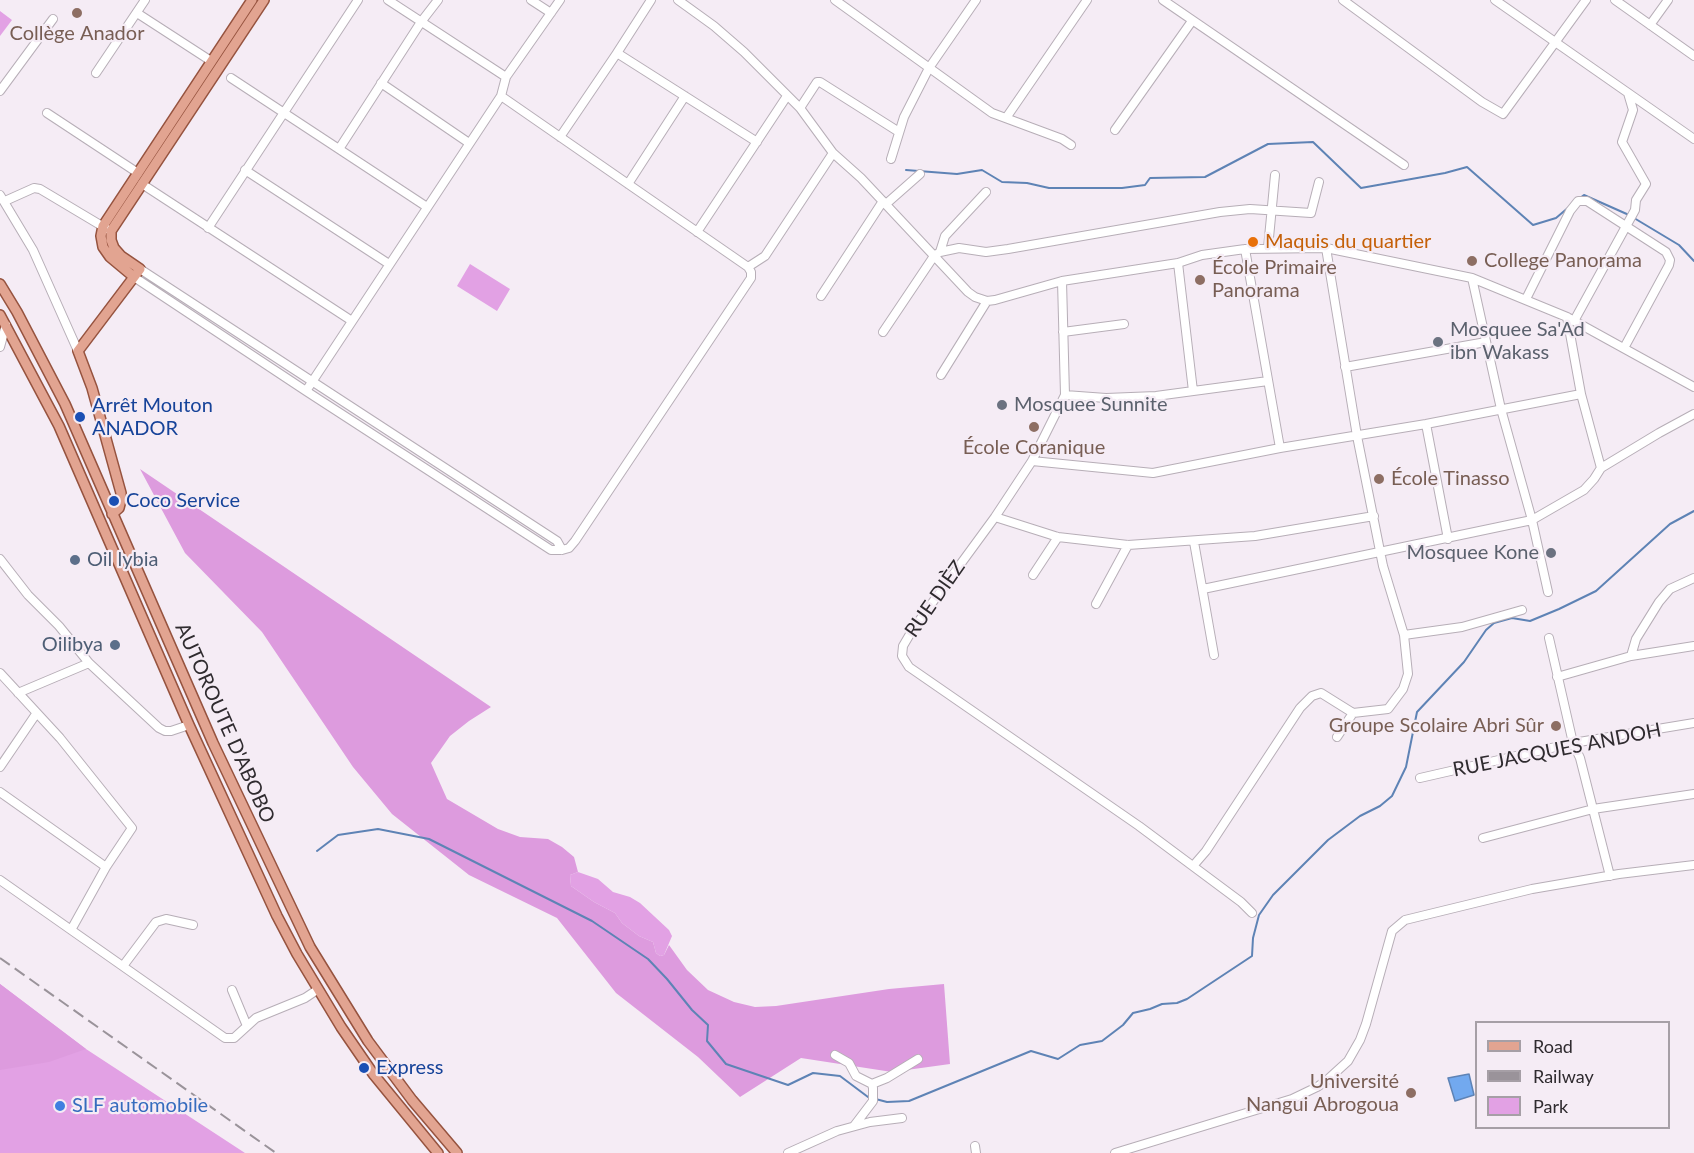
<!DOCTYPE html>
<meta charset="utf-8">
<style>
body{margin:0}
#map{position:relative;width:1694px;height:1153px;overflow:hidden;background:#f5ecf5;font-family:Lato,sans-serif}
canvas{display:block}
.legend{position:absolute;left:1475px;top:1021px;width:195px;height:108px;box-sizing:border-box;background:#f5ecf5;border:2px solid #a69fa6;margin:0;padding:8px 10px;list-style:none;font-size:18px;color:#2f2b2f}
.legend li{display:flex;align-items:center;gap:12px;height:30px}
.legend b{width:30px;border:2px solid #a69fa6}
</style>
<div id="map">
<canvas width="1694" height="1153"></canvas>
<ul class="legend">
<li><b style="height:8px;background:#e2a491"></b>Road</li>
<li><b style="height:8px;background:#9a939a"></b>Railway</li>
<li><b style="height:16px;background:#e2a1e4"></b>Park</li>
</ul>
</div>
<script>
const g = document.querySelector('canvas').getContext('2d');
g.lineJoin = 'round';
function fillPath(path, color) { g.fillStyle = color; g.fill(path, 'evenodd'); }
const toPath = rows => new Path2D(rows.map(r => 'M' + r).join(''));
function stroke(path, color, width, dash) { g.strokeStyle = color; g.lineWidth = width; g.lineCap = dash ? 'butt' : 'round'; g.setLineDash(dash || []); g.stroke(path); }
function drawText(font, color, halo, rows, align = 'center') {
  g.font = font + ' Lato,sans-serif'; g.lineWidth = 4.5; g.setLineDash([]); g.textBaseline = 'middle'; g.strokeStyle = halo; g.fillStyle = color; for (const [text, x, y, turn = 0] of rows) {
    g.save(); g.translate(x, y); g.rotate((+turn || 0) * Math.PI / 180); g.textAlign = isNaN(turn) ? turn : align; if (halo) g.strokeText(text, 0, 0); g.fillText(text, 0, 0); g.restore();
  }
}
fillPath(toPath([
 [0,11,12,20,0,36],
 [470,264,510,289,497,311,457,286],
 [578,872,598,879,613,892,630,897,640,903,669,930,672,936,664,955,660,956,656,953,653,942,639,936,622,923,615,913,594,902,571,886,570,875],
 [0,984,86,1049,245,1153,0,1153]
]), '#e2a1e4');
fillPath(toPath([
 [140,469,491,707,469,721,450,736,431,763,447,799,498,829,520,837,548,839,562,847,574,857,578,872,570,875,571,886,594,902,615,913,622,923,639,936,653,942,656,953,660,956,664,955,669,945,687,970,708,990,734,1002,755,1007,776,1006,889,989,944,984,950,1064,892,1072,801,1058,740,1097,698,1057,616,993,557,918,469,875,392,814,353,767,262,632,185,553],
 [0,984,86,1049,49,1062,0,1070]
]), '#dd9bde');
const water = toPath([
 [1469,1074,1474,1095,1455,1101,1448,1078,1469,1074]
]);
fillPath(water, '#72a9ef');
stroke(water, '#5e83b5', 1.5);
stroke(toPath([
 [906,170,957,174,982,170,1002,182,1027,183,1049,188,1122,188,1145,185,1150,178,1205,177,1268,144,1313,142,1361,188,1445,173,1467,167,1533,225,1556,218,1569,207],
 [1580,198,1584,195,1629,215],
 [1634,218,1679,245,1694,261],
 [317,851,338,835,378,829,429,839,592,921,648,959,667,979,692,1010,708,1025,707,1041,726,1064,788,1085,813,1073,840,1076,868,1097,887,1102,909,1101,1031,1051,1058,1059,1080,1045,1102,1041,1123,1025,1133,1013,1150,1009,1162,1004,1177,1003,1187,999,1252,956,1253,938,1259,915,1273,895,1328,840,1360,816,1380,806,1392,796,1406,767,1417,712,1464,662,1486,630,1494,623,1512,618,1530,621,1559,609,1596,591,1670,524,1694,511]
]), '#5e83b5', 2);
const minor = toPath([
 [388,0,506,77],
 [531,0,551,13],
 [651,0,617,53,757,142],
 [678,0,714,26,744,52,800,108,833,153,861,178,968,292,975,297,987,301,995,300,1062,281,1178,263,1202,255,1245,249,1326,248,1472,278,1567,317,1694,387],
 [835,0,992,113,1062,139,1071,145],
 [1163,0,1404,165],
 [1343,0,1482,102,1503,114,1586,0],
 [1495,0,1694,139],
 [1615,0,1694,56],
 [137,13,211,61],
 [1650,25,1668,0],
 [96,73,145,0],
 [231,78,427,207],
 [381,83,469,143],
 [0,91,53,19],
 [501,96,506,77,560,0],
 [800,108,817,82,820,82,899,132],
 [47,113,138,173],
 [1006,118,1087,0],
 [1115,130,1192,21],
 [560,137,617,53],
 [339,149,421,22,438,0],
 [891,159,904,117,929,68,976,0],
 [245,170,389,264],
 [142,184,352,321],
 [628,184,685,96],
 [0,195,33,250,78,351],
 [5,201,34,188,40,189,107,229],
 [886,204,920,174],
 [208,228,358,0],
 [697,232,787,96],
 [1268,248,1275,175],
 [1326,248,1357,436,1383,566,1404,635,1408,674,1403,689,1388,709,1353,713,1337,737],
 [1245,249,1280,448],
 [940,252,945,236,986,192],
 [1178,263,1193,391],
 [748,267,765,256,833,153],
 [140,269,557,541,562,550],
 [134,277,306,391,551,550,562,550,569,548,575,541,751,278,751,272,748,267,501,96,306,391],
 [1472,278,1501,409,1532,520,1548,592],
 [1062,281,1065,395,1032,461,995,517,913,629,903,646,902,656,909,667,1139,826,1241,902,1252,913],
 [821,296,883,201],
 [1526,299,1570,211,1578,201,1587,201,1666,252,1670,260,1669,265,1624,348],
 [1574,321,1635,210,1636,200,1646,184,1622,142,1633,110,1628,93],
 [883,332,934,256,940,252,959,248,986,252,1008,249,1220,212,1250,209,1311,213,1319,182],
 [1063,332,1124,324],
 [0,347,6,325],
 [1345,367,1486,342],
 [941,375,987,301],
 [1581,394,1601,468,1659,433,1694,414],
 [1065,395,1106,398,1156,396,1268,381],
 [1426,424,1448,539],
 [1032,461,1153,473,1280,448,1426,424,1581,394,1567,317],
 [995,517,1058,537,1128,545,1255,536,1374,516],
 [1194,542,1214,655],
 [0,559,28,595,59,626,89,663,159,728,165,731,171,731,189,725],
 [1033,575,1058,537],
 [1203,589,1532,520,1584,490,1594,479,1601,468],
 [1096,604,1128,545],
 [1404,635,1462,627,1522,610],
 [1549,638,1573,743,1580,758,1610,876],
 [1631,656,1636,639,1659,602,1670,589,1694,578],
 [0,673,60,738,132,828,106,867,71,930],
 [1557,677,1631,656,1694,646],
 [18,693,89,663],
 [0,767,36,714],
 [1420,778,1573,743,1694,723],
 [0,792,106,867],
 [1483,838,1593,809,1694,794],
 [1193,866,1206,851,1300,708,1312,696,1321,693,1353,713],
 [0,880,225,1038,234,1038,256,1018,305,998,317,990],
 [123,966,156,922,166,919,193,925],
 [232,990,247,1026],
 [835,1055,849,1063,856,1076,872,1084,873,1088,873,1101,854,1126],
 [872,1084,887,1078,918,1059],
 [975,1146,976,1153],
 [788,1153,837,1131,870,1122,902,1118],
 [1115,1153,1292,1099,1317,1087,1326,1081,1348,1061,1360,1040,1366,1024,1392,931,1405,920,1532,889,1619,874,1694,865]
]);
const major = toPath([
 [134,277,110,257,103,247,101,236,103,226,252,0],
 [0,284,17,312,65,404,213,743,310,947,368,1041,412,1100,457,1153],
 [0,315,59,426,189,725,277,916,297,954,341,1027,374,1075,438,1153],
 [112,514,119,508,121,500,121,493,92,388,78,351,140,269,121,256,114,248,111,240,111,231,264,0]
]);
stroke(minor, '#b7aeb7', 10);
stroke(major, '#96533f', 12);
stroke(minor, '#fff', 8);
stroke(major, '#e2a491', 9);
stroke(toPath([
 [0,958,276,1153]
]), '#9a939a', 2, [12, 6]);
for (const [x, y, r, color] of [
 [77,13,6,"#8d6e63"],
 [1253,242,6,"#e8710a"],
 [1472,261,6,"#8d6e63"],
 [1200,280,6,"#8d6e63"],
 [1438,342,6,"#6b7280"],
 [1002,405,6,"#6b7280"],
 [80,417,6,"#1a4fb4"],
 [1034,427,6,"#8d6e63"],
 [1379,479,6,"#8d6e63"],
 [114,501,6,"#1a4fb4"],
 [1551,553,6,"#6b7280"],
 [75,560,6,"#5c6f8a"],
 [115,645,6,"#5c6f8a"],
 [1556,726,6,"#8d6e63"],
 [364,1068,6,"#1a4fb4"],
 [1411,1093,6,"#8d6e63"],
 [60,1106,6,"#3f7fe0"]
]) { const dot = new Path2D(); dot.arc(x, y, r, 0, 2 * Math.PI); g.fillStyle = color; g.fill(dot); stroke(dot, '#f5ecf5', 2); }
drawText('20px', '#785e54', '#f5ecf5', [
 ["Collège Anador",77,34,"center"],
 ["College Panorama",1484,261],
 ["École Primaire",1212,268],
 ["Panorama",1212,291],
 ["École Coranique",1034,448,"center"],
 ["École Tinasso",1391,479],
 ["Groupe Scolaire Abri Sûr",1544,726,"right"],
 ["Université",1399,1082,"right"],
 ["Nangui Abrogoua",1399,1105,"right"]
], 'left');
drawText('20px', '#c56008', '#f5ecf5', [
 ["Maquis du quartier",1265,242]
], 'left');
drawText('20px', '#5b616d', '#f5ecf5', [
 ["Mosquee Sa'Ad",1450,330],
 ["ibn Wakass",1450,353],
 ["Mosquee Sunnite",1014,405],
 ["Mosquee Kone",1539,553,"right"]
], 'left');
drawText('20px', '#164399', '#f5ecf5', [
 ["Arrêt Mouton",92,406],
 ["ANADOR",92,429],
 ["Coco Service",126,501],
 ["Express",376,1068]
], 'left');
drawText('20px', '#4e5e75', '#f5ecf5', [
 ["Oil lybia",87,560],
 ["Oilibya",103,645,"right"]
], 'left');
drawText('20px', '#2f2b2f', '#f5ecf5', [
 ["RUE DIÈZ",935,599,-55],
 ["AUTOROUTE D'ABOBO",225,723,66],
 ["RUE JACQUES ANDOH",1557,750,-11]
]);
drawText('20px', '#366cbe', '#f5ecf5', [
 ["SLF automobile",72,1106]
], 'left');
</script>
